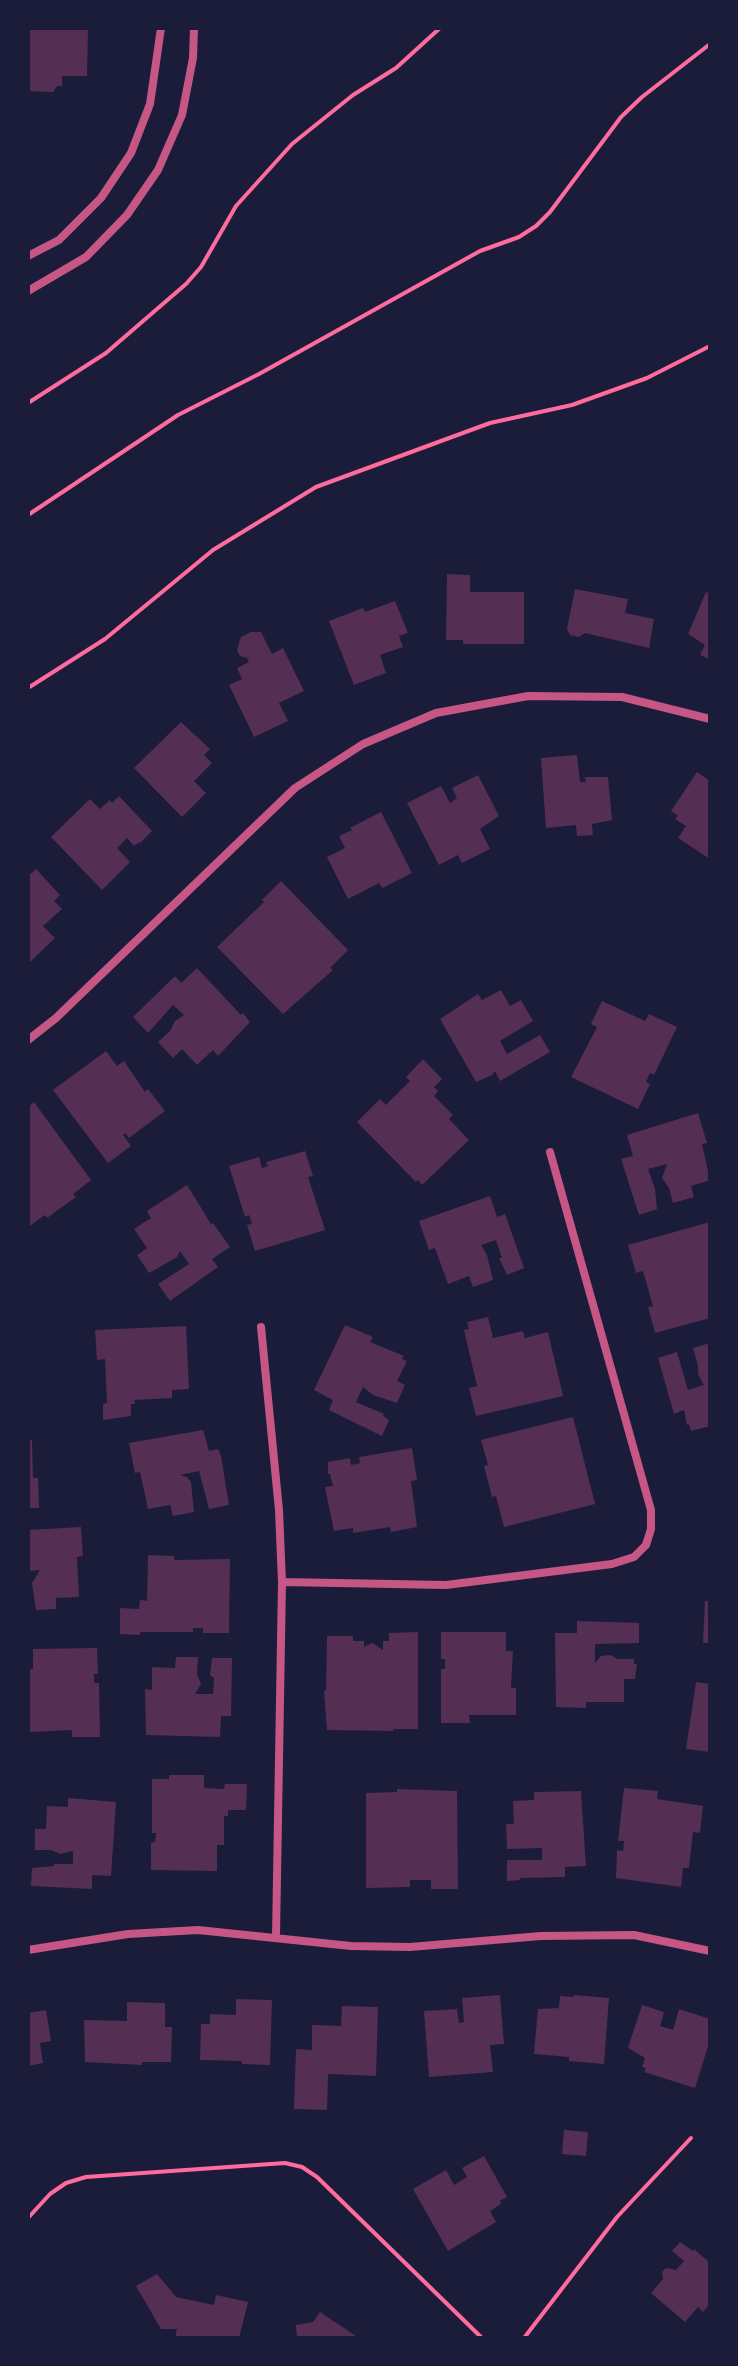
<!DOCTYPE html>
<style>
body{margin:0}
#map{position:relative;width:738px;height:2366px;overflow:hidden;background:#1b1b3a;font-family:Mulish,sans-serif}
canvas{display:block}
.frame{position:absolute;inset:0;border:30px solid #1b1b3a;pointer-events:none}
</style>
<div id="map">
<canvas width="738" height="2366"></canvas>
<div class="frame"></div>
</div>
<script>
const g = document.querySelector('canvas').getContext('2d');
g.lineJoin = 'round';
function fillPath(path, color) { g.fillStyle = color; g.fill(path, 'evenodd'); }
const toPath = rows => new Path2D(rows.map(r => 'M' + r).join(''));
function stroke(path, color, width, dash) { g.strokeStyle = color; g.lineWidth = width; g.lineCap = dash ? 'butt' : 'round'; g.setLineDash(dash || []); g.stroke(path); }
fillPath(toPath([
 [28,28,88,28,87,76,62,76,62,86,57,86,53,92,28,91],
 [447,574,470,575,470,592,524,592,524,644,463,644,463,640,446,640],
 [575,589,628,599,625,613,654,619,649,648,585,633,579,637,570,635,567,629],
 [706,592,710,594,710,659,700,655,705,645,688,634],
 [395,601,408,633,399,636,403,647,380,655,386,673,354,685,329,621,363,608,365,612],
 [251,632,261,632,272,654,283,648,304,691,279,703,288,721,254,737,229,685,242,679,237,668,249,662,247,658,240,656,237,650,241,637],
 [181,722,210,749,204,755,212,763,194,781,206,793,182,817,134,768],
 [577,755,580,782,586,782,585,777,608,777,612,820,592,824,593,835,577,836,576,825,546,828,541,758],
 [697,772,710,781,710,859,678,838,686,826,675,819,678,816,671,811],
 [478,775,499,816,480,829,490,849,462,863,458,855,439,865,407,803,441,786,450,803,457,798,452,788],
 [119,796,152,831,140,843,139,842,134,846,127,838,117,848,130,862,102,890,51,837,90,799,100,809,110,800,112,803],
 [381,812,412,873,382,888,379,883,348,899,327,857,345,848,339,836,352,830,350,828],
 [36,869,60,895,54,901,62,909,43,926,55,938,30,962,28,876],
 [281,881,348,950,330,968,333,970,283,1014,217,947,264,902,262,900],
 [197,968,241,1015,243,1013,250,1022,218,1056,213,1050,197,1065,182,1049,173,1058,158,1042,170,1031,175,1021,184,1015,173,1005,148,1033,133,1017,175,976,181,983],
 [501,990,510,1006,521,1000,533,1021,500,1041,507,1054,540,1035,550,1052,500,1081,495,1071,492,1075,476,1082,440,1019,478,994,482,1000],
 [602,1001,645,1021,649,1014,677,1027,654,1075,650,1073,646,1082,650,1084,638,1109,571,1077,597,1027,591,1024],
 [106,1051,117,1066,124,1061,145,1092,148,1089,165,1111,129,1138,125,1133,123,1135,131,1146,108,1163,53,1090],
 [423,1059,442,1079,434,1087,438,1091,434,1096,453,1115,449,1119,469,1140,422,1185,418,1180,416,1182,357,1122,380,1099,386,1105,410,1081,406,1077],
 [34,1102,91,1180,73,1194,76,1197,47,1218,45,1215,28,1227,28,1107],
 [698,1113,707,1143,702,1144,710,1180,691,1186,694,1197,673,1203,669,1188,662,1178,667,1164,648,1169,655,1189,657,1209,639,1215,621,1159,633,1156,627,1135],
 [305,1151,313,1176,308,1177,325,1230,255,1251,247,1225,252,1224,249,1215,245,1217,229,1166,259,1157,262,1168,268,1166,266,1162],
 [187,1185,211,1224,213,1223,230,1247,212,1259,218,1267,170,1301,158,1284,189,1264,180,1251,177,1257,149,1273,137,1255,147,1248,134,1229,151,1218,147,1211],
 [490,1196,497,1217,505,1214,524,1268,507,1275,499,1258,502,1258,496,1240,481,1245,487,1255,493,1280,473,1287,469,1276,448,1284,435,1248,429,1250,419,1221],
 [710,1222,710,1318,655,1333,648,1307,653,1306,643,1271,636,1273,628,1245],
 [488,1317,493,1338,523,1331,525,1338,548,1332,563,1396,476,1416,469,1388,477,1386,464,1330,469,1329,467,1322],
 [345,1325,373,1337,370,1342,404,1356,402,1359,407,1361,397,1381,405,1385,397,1403,373,1395,363,1387,356,1402,384,1414,383,1416,389,1420,382,1436,329,1410,333,1400,314,1390],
 [186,1326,189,1389,172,1390,172,1398,134,1400,135,1404,131,1404,131,1416,103,1420,103,1404,107,1403,105,1359,97,1360,95,1330],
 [710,1343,710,1426,691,1431,689,1424,687,1425,684,1410,674,1414,658,1358,677,1352,688,1390,704,1385,698,1374,698,1366,693,1348],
 [573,1417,595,1504,504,1527,496,1496,492,1497,484,1466,488,1465,481,1440],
 [203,1430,209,1451,218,1449,221,1456,229,1505,209,1509,199,1471,180,1475,187,1477,191,1482,194,1512,173,1516,170,1505,148,1509,140,1472,135,1473,129,1443],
 [28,1440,32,1440,33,1478,38,1478,39,1508,28,1508],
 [412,1448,417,1480,411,1481,417,1527,391,1532,390,1527,353,1533,353,1528,334,1531,325,1487,333,1486,330,1474,328,1474,328,1462,350,1458,351,1465,360,1463,359,1457],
 [81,1527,83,1556,77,1557,79,1597,56,1598,56,1609,36,1610,32,1583,40,1570,28,1571,28,1530],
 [148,1555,174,1556,174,1560,230,1559,229,1633,203,1633,203,1628,193,1628,193,1632,140,1632,140,1635,120,1634,120,1608,139,1609,140,1600,147,1601],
 [705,1601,710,1601,710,1643,703,1643],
 [577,1621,639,1623,639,1643,595,1644,595,1663,601,1656,610,1655,618,1659,634,1659,634,1664,637,1664,635,1679,624,1679,624,1702,586,1702,586,1708,556,1707,555,1633,577,1633],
 [418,1632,418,1729,393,1729,393,1731,327,1730,324,1691,326,1691,327,1636,353,1636,353,1641,364,1641,364,1647,372,1643,383,1650,383,1641,389,1641,389,1633],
 [441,1632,506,1632,506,1651,513,1651,511,1688,516,1688,516,1715,469,1715,470,1723,441,1723,441,1669,445,1669,445,1659,441,1659],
 [97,1648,98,1674,94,1674,94,1683,99,1683,100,1737,72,1737,72,1730,28,1732,28,1669,33,1669,33,1649],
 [176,1657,198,1657,197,1674,201,1684,195,1694,213,1694,214,1678,210,1675,212,1658,232,1658,231,1716,221,1716,220,1737,146,1735,145,1689,152,1690,152,1667,175,1668],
 [696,1682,710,1684,710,1752,686,1749],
 [169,1775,204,1775,204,1788,224,1789,225,1784,247,1784,246,1810,228,1810,228,1816,224,1816,224,1845,217,1845,217,1871,151,1870,151,1843,155,1842,156,1833,152,1833,152,1779,169,1779],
 [624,1788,658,1791,657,1799,703,1806,700,1833,693,1832,689,1868,683,1868,681,1887,616,1878,617,1850,623,1851,624,1841,618,1841],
 [397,1789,457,1791,458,1889,431,1889,431,1880,410,1880,410,1887,366,1888,366,1793,397,1792],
 [581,1791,586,1866,565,1867,565,1877,520,1878,520,1880,507,1881,507,1860,542,1860,542,1848,507,1849,506,1824,514,1824,513,1801,534,1800,534,1792],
 [68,1798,116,1802,111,1876,92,1875,92,1889,31,1886,32,1868,54,1866,54,1864,73,1864,73,1851,60,1854,51,1850,35,1850,35,1829,46,1829,47,1806,68,1807],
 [500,1995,504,2044,490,2045,493,2072,429,2077,424,2011,457,2009,459,2023,464,2022,462,1998],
 [574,1995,609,1998,604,2064,569,2061,569,2057,534,2054,538,2009,559,2008,560,1996,574,1997],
 [236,1999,272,2000,270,2065,242,2064,242,2061,200,2060,201,2024,210,2024,210,2014,236,2015],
 [127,2002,165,2003,165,2027,172,2027,171,2062,142,2062,142,2065,85,2062,84,2020,127,2021],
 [642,2005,664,2012,660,2026,673,2030,679,2009,710,2019,710,2040,695,2088,644,2072,646,2068,642,2067,645,2058,628,2048],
 [342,2006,378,2007,376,2076,328,2074,327,2110,294,2109,296,2049,312,2050,312,2025,341,2026],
 [46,2010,51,2041,40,2043,43,2063,28,2066,28,2013],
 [564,2130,588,2132,586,2156,562,2154],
 [484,2156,507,2197,500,2201,501,2204,490,2211,496,2222,448,2251,413,2189,446,2170,454,2185,467,2177,462,2168],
 [680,2242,693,2251,694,2249,710,2263,710,2304,703,2312,698,2307,685,2322,651,2293,663,2279,662,2272,666,2268,676,2270,684,2261,672,2251],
 [157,2274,176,2297,214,2305,216,2295,248,2302,239,2338,175,2338,177,2329,161,2329,136,2286],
 [320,2312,359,2338,297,2338,296,2325,313,2322]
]), '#542f53');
stroke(toPath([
 [28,403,106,353,186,284,201,267,236,206,292,144,353,95,396,68,440,28],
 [28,515,178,415,259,374,480,251,519,237,536,226,550,212,621,117,642,97,710,44],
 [28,688,105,639,213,550,316,487,490,423,572,405,647,378,710,346],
 [28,2218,50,2194,66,2183,86,2177,285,2163,302,2167,317,2177,482,2338],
 [524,2338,617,2217,691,2138]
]), '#ff6b9d', 4);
stroke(toPath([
 [28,256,59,240,101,198,131,153,150,104,161,28],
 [28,291,86,257,127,215,158,170,182,115,193,58,194,28],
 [28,1040,56,1018,295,788,363,744,436,713,528,696,622,697,710,719],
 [261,1327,279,1510,282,1582,276,1936],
 [282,1582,446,1585,612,1564,634,1557,646,1545,651,1529,651,1510,550,1152],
 [28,1950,128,1934,198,1930,351,1946,410,1947,541,1936,634,1935,710,1951]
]), '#c65784', 8);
</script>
